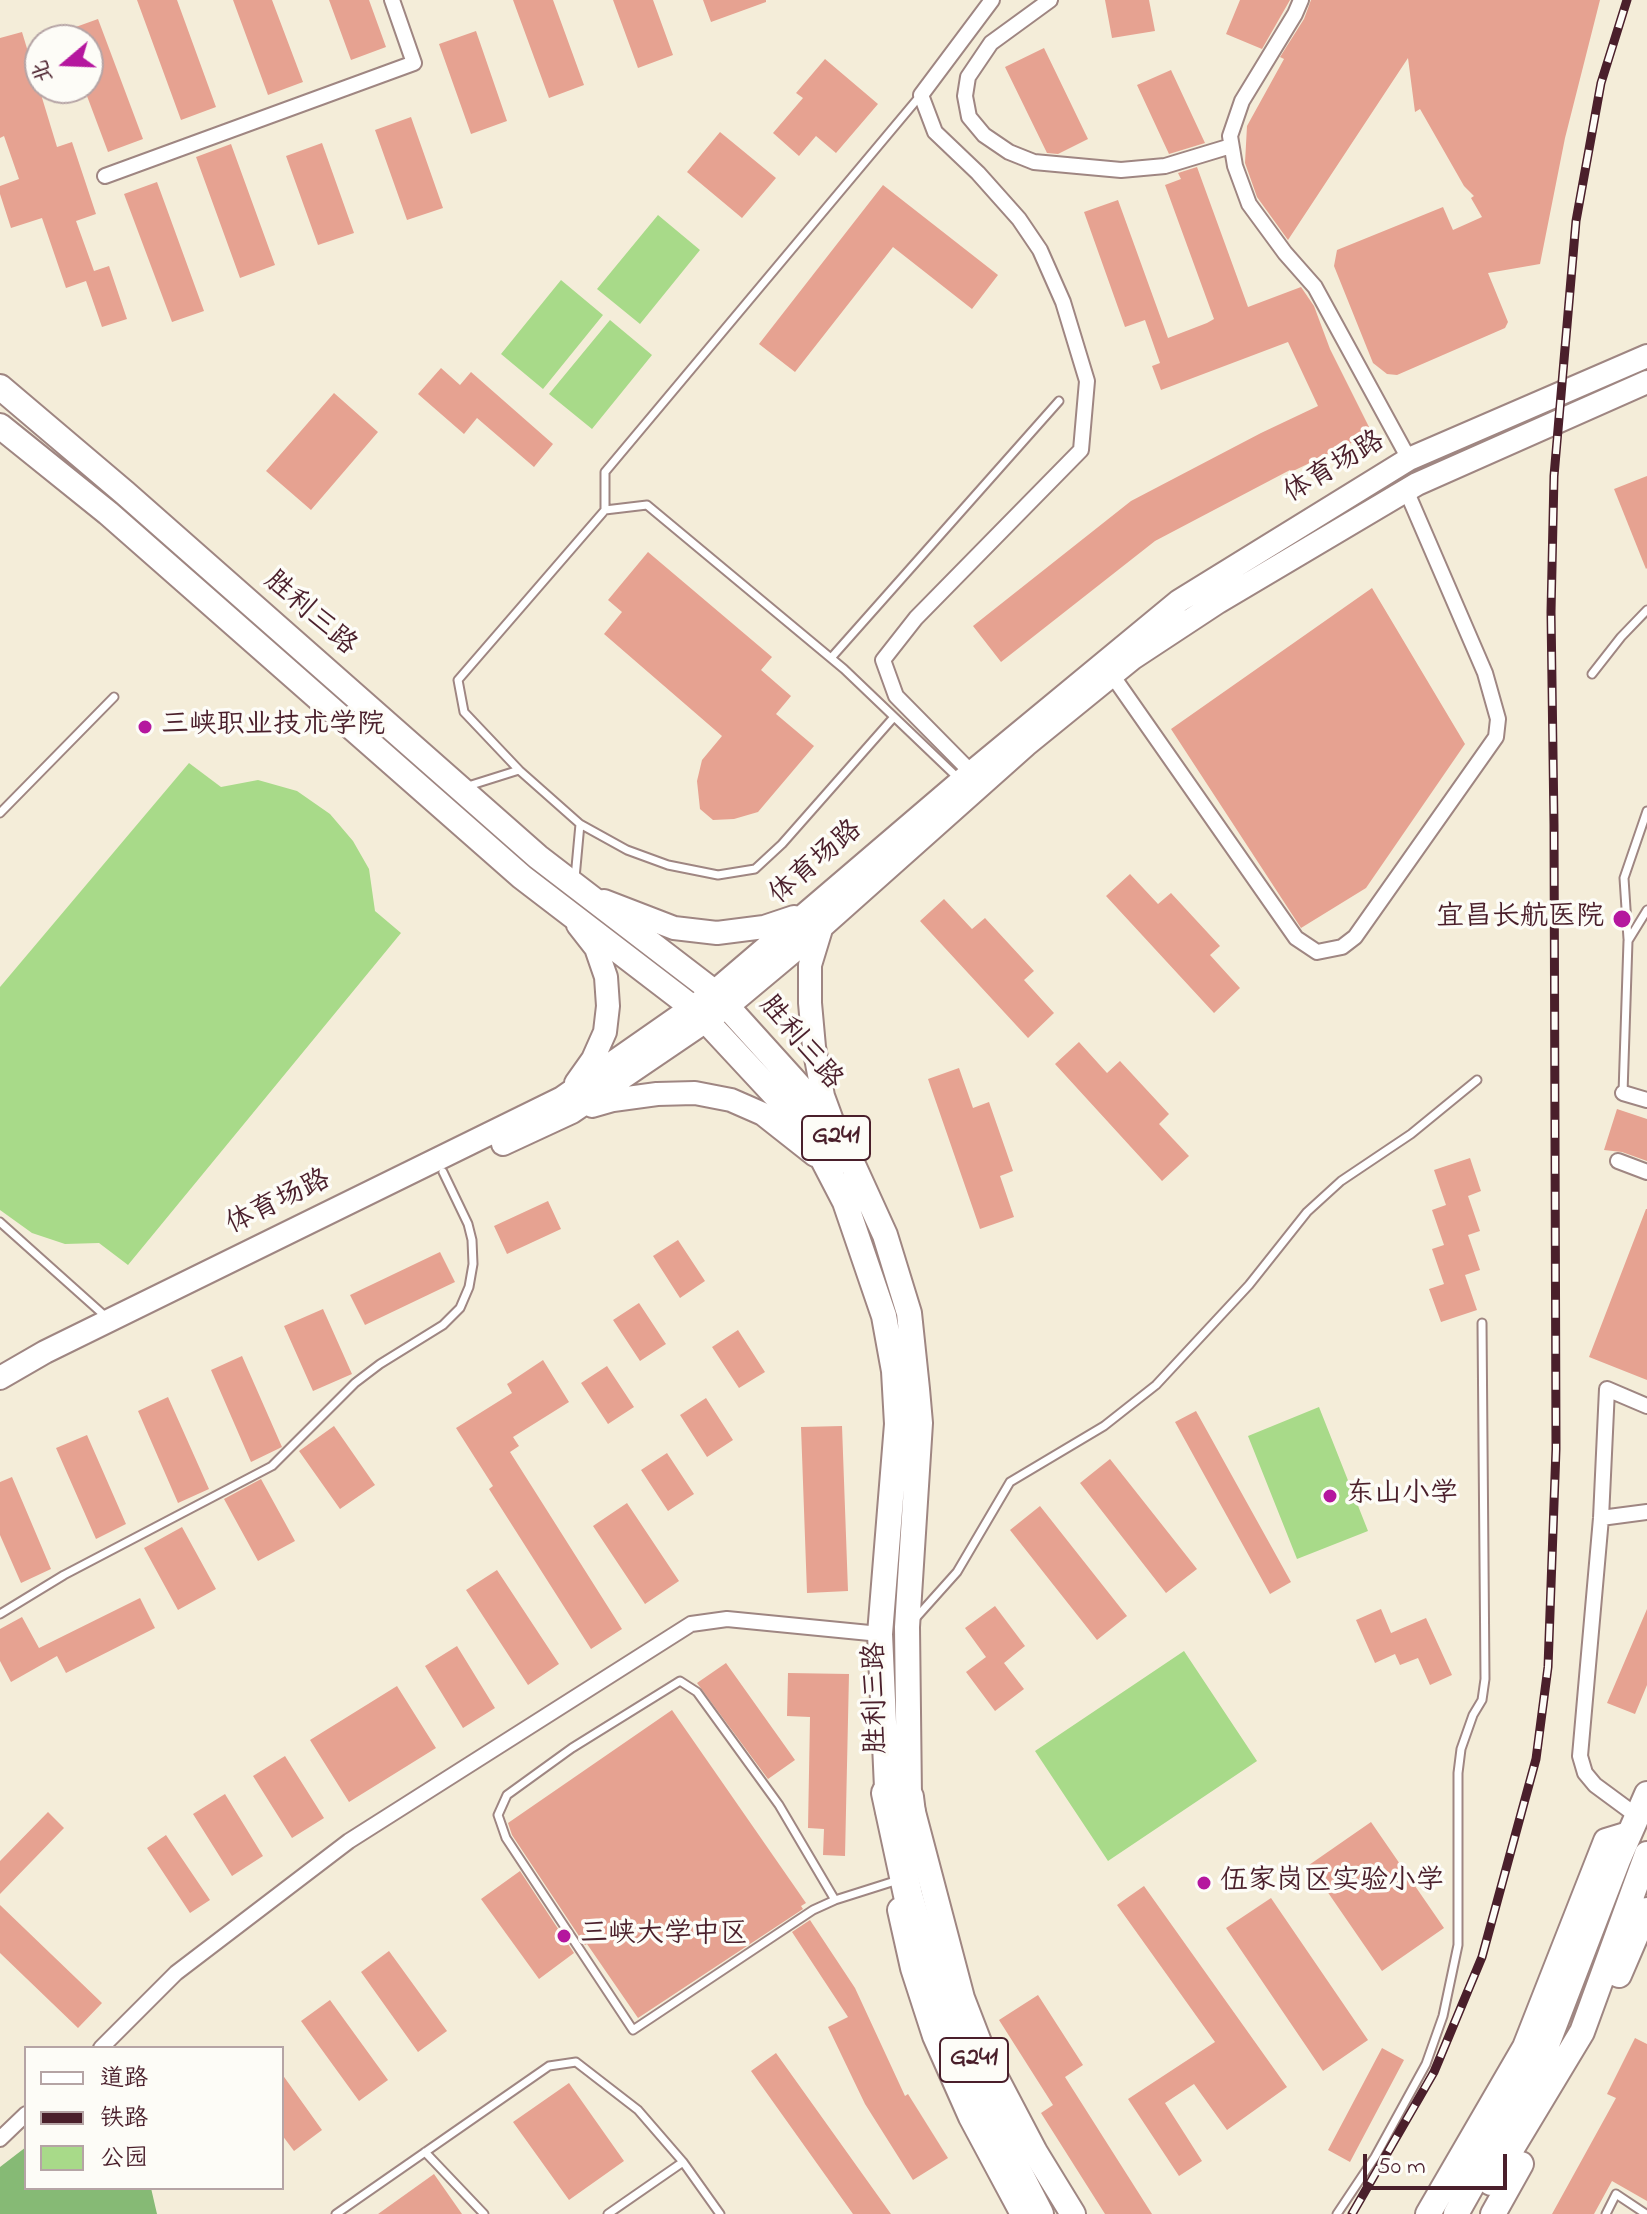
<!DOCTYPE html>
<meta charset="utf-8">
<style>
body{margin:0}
#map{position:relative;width:1647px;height:2214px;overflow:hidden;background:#f4edd9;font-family:"Indie Flower","LXGW WenKai TC",sans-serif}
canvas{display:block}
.legend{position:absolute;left:24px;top:2046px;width:260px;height:144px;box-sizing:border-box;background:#fdfcf7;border:2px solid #b5a4a5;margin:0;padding:10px 14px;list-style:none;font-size:24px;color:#4a1f2b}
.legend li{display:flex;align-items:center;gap:16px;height:40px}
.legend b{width:40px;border:2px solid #b5a4a5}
.north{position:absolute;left:24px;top:24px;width:80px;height:80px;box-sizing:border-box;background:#fdfcf7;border:2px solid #b5a4a5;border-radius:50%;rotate:251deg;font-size:22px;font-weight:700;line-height:32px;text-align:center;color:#4a1f2b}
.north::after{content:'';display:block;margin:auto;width:28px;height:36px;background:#b5179e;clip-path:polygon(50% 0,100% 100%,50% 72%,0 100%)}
.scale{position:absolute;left:1363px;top:2154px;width:144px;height:36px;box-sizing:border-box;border:4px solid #4a1f2b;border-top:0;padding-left:10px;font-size:24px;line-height:28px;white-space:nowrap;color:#4a1f2b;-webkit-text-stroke:6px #fdfcf7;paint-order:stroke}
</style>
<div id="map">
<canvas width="1647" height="2214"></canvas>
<ul class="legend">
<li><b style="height:10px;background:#fff"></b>道路</li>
<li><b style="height:10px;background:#4a1f2b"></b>铁路</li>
<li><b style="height:22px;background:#a8da89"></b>公园</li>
</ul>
<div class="north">北</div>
<div class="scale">50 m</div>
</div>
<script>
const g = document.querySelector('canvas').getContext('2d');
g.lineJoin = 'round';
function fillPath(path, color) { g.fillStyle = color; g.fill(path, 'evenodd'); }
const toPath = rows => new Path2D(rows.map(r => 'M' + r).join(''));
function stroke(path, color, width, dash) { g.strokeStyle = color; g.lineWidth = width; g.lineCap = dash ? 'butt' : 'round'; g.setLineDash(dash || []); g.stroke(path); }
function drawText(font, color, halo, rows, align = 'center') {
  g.font = font + ' "Indie Flower","LXGW WenKai TC",sans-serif'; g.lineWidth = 7; g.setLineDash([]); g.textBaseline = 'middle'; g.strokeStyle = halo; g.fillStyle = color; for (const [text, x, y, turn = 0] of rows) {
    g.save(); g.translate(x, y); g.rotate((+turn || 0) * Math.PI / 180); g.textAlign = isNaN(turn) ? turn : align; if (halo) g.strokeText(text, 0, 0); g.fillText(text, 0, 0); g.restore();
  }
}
fillPath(toPath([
 [658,215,700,250,640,324,597,289],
 [561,280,603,315,543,389,501,354],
 [610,320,652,355,592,429,549,394],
 [189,763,221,787,258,780,297,791,330,814,353,841,369,869,375,911,401,933,128,1265,99,1243,65,1244,32,1233,0,1210,0,987],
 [1319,1407,1368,1531,1297,1559,1248,1436],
 [1184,1651,1257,1761,1108,1861,1035,1751]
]), '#a8da89');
fillPath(toPath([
 [26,2147,26,2188,151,2188,157,2214,0,2214,0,2167]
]), '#86ba75');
fillPath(toPath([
 [137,0,177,0,216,107,181,120],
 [233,0,272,0,303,82,268,95],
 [329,0,369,0,386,47,351,60],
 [513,0,553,0,584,85,549,98],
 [613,0,653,0,673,55,638,68],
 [703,0,766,0,766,2,711,22],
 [1105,0,1149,0,1155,31,1112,38],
 [1240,0,1290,0,1262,49,1226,34],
 [1311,0,1600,0,1565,138,1540,264,1488,273,1508,322,1505,328,1397,375,1387,374,1373,363,1334,266,1337,250,1443,207,1453,230,1482,217,1471,198,1474,196,1464,186,1420,109,1415,112,1408,58,1288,240,1257,197,1245,163,1247,126,1284,59,1280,57,1304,19],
 [98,19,143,139,108,152,84,88,88,88,88,40,45,38],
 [476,31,507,121,471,134,439,44],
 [22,32,57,147,72,142,96,214,76,221,94,271,109,266,127,319,102,327,86,281,66,288,42,218,11,228,0,194,0,186,19,179,4,136,0,138,0,38],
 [1044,48,1088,139,1058,154,1047,153,1005,67],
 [825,59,878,104,836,153,816,136,799,156,773,133,803,98,796,93],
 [1171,70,1205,143,1169,154,1137,85],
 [411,117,443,208,407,220,375,130],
 [720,132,776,178,742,218,687,172],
 [322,143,354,233,318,245,286,156],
 [231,144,275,265,240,278,196,157],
 [1197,167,1248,307,1301,287,1314,306,1330,349,1372,433,1291,472,1290,470,1155,541,1001,662,973,626,1131,501,1261,433,1318,406,1288,342,1161,390,1152,366,1160,363,1145,320,1125,327,1084,212,1118,200,1168,338,1207,323,1214,319,1165,185,1181,179,1178,173],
 [157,182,204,311,172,322,124,194],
 [883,185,998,275,972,309,893,247,795,372,759,344],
 [441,368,460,385,471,372,553,444,534,467,477,418,464,434,418,394],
 [334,393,378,432,311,510,266,471],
 [1647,476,1647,568,1646,569,1614,489],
 [648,552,772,657,761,670,791,696,776,714,814,746,758,812,734,819,713,820,700,809,697,781,702,760,722,736,604,634,622,612,608,600],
 [1372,588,1465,744,1366,888,1301,928,1171,729],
 [1130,874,1158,904,1171,893,1220,946,1210,955,1240,988,1214,1013,1106,896],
 [944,899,972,929,985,918,1034,971,1024,980,1054,1013,1028,1038,920,921],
 [1079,1042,1107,1073,1120,1061,1169,1114,1159,1124,1189,1156,1162,1181,1055,1064],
 [959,1068,973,1108,989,1102,1013,1171,1000,1176,1014,1217,980,1229,928,1079],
 [1617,1109,1647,1119,1647,1161,1622,1152,1604,1150],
 [1470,1158,1481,1191,1468,1196,1480,1231,1468,1235,1480,1270,1465,1275,1477,1310,1441,1322,1429,1289,1444,1284,1432,1249,1444,1245,1432,1210,1446,1205,1434,1170],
 [548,1201,561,1229,507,1254,494,1226],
 [1646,1209,1647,1209,1647,1380,1589,1357],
 [678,1240,705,1281,680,1298,653,1256],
 [440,1252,455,1282,365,1325,350,1295],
 [639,1303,666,1344,640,1361,613,1320],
 [323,1309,352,1374,313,1391,284,1326],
 [738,1330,765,1372,739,1388,712,1347],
 [242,1356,282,1447,251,1462,211,1370],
 [543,1360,569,1402,513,1437,519,1446,510,1452,622,1629,591,1649,489,1489,493,1486,456,1428,512,1393,507,1384],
 [607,1366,634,1407,608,1424,581,1383],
 [168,1397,209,1489,178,1503,138,1411],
 [706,1398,733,1440,707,1457,680,1415],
 [1196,1411,1291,1582,1270,1594,1175,1422],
 [334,1426,375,1485,340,1509,299,1451],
 [842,1426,848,1591,807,1593,801,1427],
 [87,1435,126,1524,96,1539,56,1448],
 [667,1453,694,1494,668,1511,641,1470],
 [1110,1459,1197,1569,1166,1593,1080,1483],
 [12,1477,51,1569,21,1583,0,1535,0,1482],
 [261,1479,295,1541,258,1561,224,1499],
 [627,1503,679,1581,645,1604,593,1526],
 [1040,1506,1127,1616,1097,1640,1010,1530],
 [182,1527,216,1589,178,1610,144,1548],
 [497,1570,559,1664,528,1685,466,1590],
 [140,1598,155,1628,66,1673,57,1656,11,1682,0,1661,0,1629,22,1617,39,1648],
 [995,1606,1025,1646,1004,1663,1024,1689,995,1711,966,1672,986,1657,965,1628],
 [1381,1609,1391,1633,1426,1618,1452,1675,1430,1685,1418,1658,1400,1665,1395,1654,1375,1663,1356,1620],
 [1647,1609,1647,1685,1635,1714,1607,1703],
 [457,1646,495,1708,463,1728,425,1666],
 [726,1663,795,1760,768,1779,697,1683],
 [788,1673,849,1674,845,1856,823,1855,824,1829,808,1828,810,1717,787,1716],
 [397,1686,436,1748,349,1802,310,1740],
 [672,1710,806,1903,801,1906,803,1909,638,2018,587,1944,585,1945,512,1835,508,1823],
 [285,1756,324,1818,292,1838,253,1776],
 [225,1794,263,1856,232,1876,193,1814],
 [48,1812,64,1828,0,1894,0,1861],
 [1371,1822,1444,1928,1382,1971,1309,1865],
 [166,1835,210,1900,190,1913,147,1848],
 [520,1871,574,1953,539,1979,481,1899],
 [1144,1886,1287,2087,1227,2130,1194,2084,1165,2103,1202,2161,1179,2176,1128,2099,1215,2042,1117,1905],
 [1271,1898,1368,2040,1323,2071,1226,1928],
 [0,1905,102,2003,78,2028,0,1953],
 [810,1920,855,1988,905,2096,908,2094,948,2158,913,2180,865,2104,828,2027,848,2017,792,1932],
 [389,1951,447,2031,418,2052,361,1972],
 [1038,1995,1083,2065,1065,2077,1152,2214,1105,2214,1041,2113,1053,2105,999,2020],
 [330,2000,388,2080,359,2101,301,2021],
 [1635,2038,1647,2044,1647,2201,1612,2181,1594,2214,1552,2214,1616,2098,1607,2094],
 [1382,2048,1404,2060,1350,2162,1328,2150],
 [776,2053,891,2214,853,2214,751,2071],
 [282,2074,322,2130,294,2151,282,2135],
 [569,2083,624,2161,569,2200,513,2122],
 [434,2174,462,2214,378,2214]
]), '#e6a291');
const lane = toPath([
 [605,510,605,472,920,96],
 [831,658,1059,401],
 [1592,674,1621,637,1647,610],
 [519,770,464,712,458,680,605,510,647,505,844,669,958,778],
 [465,787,519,770,580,824,575,878],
 [0,813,114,697],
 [580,824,627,850,668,865,718,875,755,869,782,844,894,717],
 [1628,939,1624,878,1647,811],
 [1623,1093,1628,941,1647,910],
 [0,1222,105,1316],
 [0,1614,64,1575,272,1466,355,1383,380,1364,443,1325,460,1308,469,1287,473,1264,472,1240,468,1224,443,1172],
 [914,1620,957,1572,1010,1482,1104,1426,1156,1385,1249,1285,1307,1212,1341,1181,1411,1134,1477,1080],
 [835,1900,779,1805,697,1692,680,1681,572,1748,507,1795,498,1815,506,1838,633,2030,813,1910,835,1900,895,1881],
 [425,2152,484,2214],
 [336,2214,549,2066,576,2062,638,2110,683,2162,720,2214],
 [608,2214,683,2162],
 [1337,2214,1375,2157,1426,2064,1443,2016,1458,1945,1458,1773,1461,1749,1473,1715,1482,1700,1485,1679,1482,1323],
 [1606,2214,1616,2194,1646,2214]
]);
const street = toPath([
 [1050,0,991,43,968,77,965,96,969,117,984,135,1009,152,1034,162,1121,170,1165,166,1231,146],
 [1301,0,1295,14,1242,101,1230,136,1235,166,1249,204,1285,253,1315,287,1409,459],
 [105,176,414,63,392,0],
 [1112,675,1296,938,1317,952,1342,947,1355,937,1496,737,1498,719,1485,673,1406,490],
 [971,772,896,696,883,660,916,618,1081,450,1087,381,1063,302,1040,250,1019,219,978,173,935,132,921,95,992,0],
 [1623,1093,1647,1100],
 [1618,1161,1647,1172],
 [1601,1518,1647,1512],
 [1637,1816,1595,1785,1585,1773,1580,1756,1601,1518,1607,1389,1647,1406],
 [101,2048,176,1973,349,1841,691,1624,727,1619,880,1634],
 [0,2139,26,2114]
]);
const secondary = toPath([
 [604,901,674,928,717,933,764,927,794,917],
 [821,929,810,965,810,1003,814,1047,823,1096,834,1126],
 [576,1083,593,1059,605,1032,608,1006,606,977,596,948,578,925],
 [592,1106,613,1100,657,1094,695,1093,731,1100,763,1114,815,1155],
 [503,1144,572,1112,728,1006,807,940,1026,745,1133,658,1218,602,1417,484,1647,382],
 [0,1378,45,1352,562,1098,714,992,961,781,1179,601,1409,459,1647,356]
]);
const primary = toPath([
 [0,387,125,493,538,857,714,992,808,1096,854,1167,885,1235,909,1313,917,1389,920,1423,907,1627,909,1797,962,1998,984,2055,1035,2152,1073,2214],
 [0,426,108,513,522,877,697,1011,789,1110,819,1152,845,1202,884,1316,894,1371,897,1424,880,1634,888,1810],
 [900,1910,913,1968,935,2036,971,2117,1023,2214],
 [1619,1975,1647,1910],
 [1491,2183,1582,2032,1647,1854],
 [1428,2214,1525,2047,1606,1841,1629,1834],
 [1456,2214,1538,2068,1618,1860,1647,1794],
 [1493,2214,1521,2164]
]);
const highway = toPath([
 [886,1793,908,1895,942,2010,963,2065,1039,2214],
 [909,1797,916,1854]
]);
stroke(lane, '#9f8682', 11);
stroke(street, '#9f8682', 18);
stroke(secondary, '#9f8682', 26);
stroke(primary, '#9f8682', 28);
stroke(highway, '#9f8682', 32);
stroke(lane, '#fff', 7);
stroke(street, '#fff', 14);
stroke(secondary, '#fff', 22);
stroke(primary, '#fff', 24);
stroke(highway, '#fff', 28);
const rail = toPath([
 [1352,2214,1434,2072,1482,1957,1536,1759,1548,1667,1556,1449,1554,825,1551,612,1554,476,1576,221,1601,83,1627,0]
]);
stroke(rail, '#4a1f2b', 9);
stroke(rail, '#fdfcf7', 6, [18]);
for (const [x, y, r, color] of [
 [145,727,8,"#b5179e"],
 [1622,919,10,"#b5179e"],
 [1330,1496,8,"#b5179e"],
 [1204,1883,8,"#b5179e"],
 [564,1936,8,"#b5179e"]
]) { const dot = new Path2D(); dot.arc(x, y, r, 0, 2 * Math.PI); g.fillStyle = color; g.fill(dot); stroke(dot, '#fdfcf7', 3); }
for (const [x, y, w] of [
 [836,1138,68],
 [974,2060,68]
]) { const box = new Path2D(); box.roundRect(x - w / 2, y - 22, w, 44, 6); g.fillStyle = '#fdfcf7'; g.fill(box); stroke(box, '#4a1f2b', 2); }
drawText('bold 26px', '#4a1f2b', null, [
 ["G241",836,1138],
 ["G241",974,2060]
]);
drawText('28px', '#4a1f2b', '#fdfcf7', [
 ["体育场路",1335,469,-31],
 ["胜利三路",309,615,41],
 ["体育场路",817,864,-41],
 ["胜利三路",799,1044,50],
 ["体育场路",279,1204,-26],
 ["胜利三路",878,1698,-91]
]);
drawText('28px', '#4a1f2b', '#fdfcf7', [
 ["三峡职业技术学院",161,727],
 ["宜昌长航医院",1604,919,"right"],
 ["东山小学",1346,1496],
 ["伍家岗区实验小学",1220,1883],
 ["三峡大学中区",580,1936]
], 'left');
</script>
